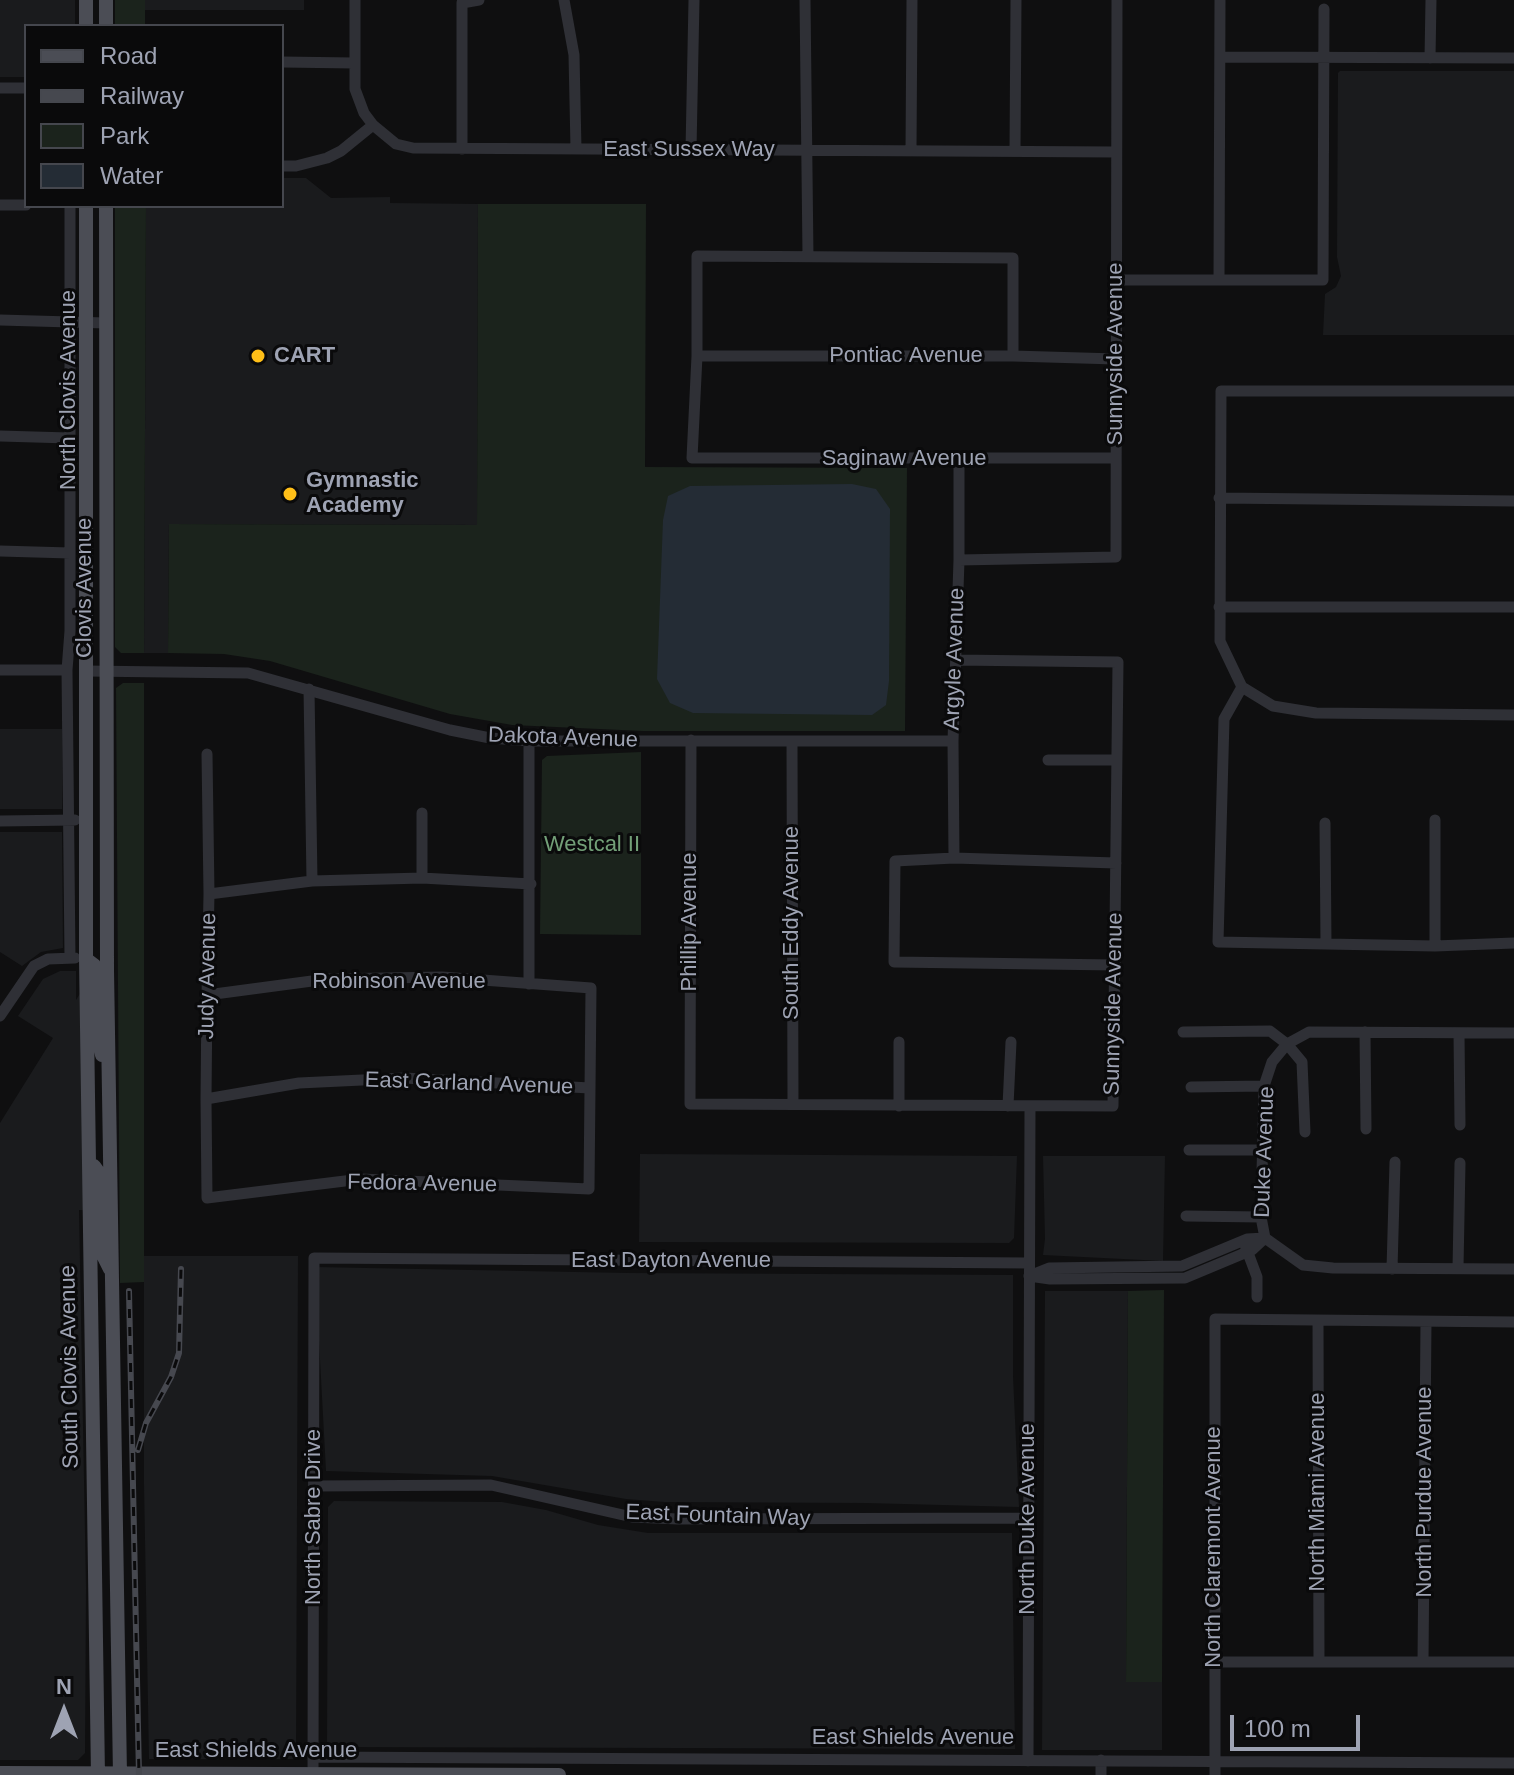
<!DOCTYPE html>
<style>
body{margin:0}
#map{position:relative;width:1514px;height:1775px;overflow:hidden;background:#0f0f10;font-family:Arial,sans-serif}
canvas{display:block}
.legend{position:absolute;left:24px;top:24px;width:260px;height:184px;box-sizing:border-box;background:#0a0a0b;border:2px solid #45474e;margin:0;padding:10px 14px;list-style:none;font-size:24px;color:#9ea3b3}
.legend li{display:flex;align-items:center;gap:16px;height:40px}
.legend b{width:40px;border:2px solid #45474e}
.north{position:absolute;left:24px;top:1671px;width:80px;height:80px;-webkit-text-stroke:6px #0a0a0b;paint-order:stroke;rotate:0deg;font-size:22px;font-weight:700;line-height:32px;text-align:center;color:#9ea3b3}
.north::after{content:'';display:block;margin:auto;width:28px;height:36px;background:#9ea3b3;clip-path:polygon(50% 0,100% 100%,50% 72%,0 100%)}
.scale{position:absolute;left:1230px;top:1715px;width:130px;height:36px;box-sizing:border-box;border:4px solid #9ea3b3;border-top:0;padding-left:10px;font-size:24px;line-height:28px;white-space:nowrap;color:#9ea3b3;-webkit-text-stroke:6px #0a0a0b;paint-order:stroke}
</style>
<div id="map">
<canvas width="1514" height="1775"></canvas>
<ul class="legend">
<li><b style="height:10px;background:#4b4d55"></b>Road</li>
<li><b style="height:10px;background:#46484f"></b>Railway</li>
<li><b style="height:22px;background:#1b231c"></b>Park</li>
<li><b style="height:22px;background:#242c35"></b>Water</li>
</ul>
<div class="north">N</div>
<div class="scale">100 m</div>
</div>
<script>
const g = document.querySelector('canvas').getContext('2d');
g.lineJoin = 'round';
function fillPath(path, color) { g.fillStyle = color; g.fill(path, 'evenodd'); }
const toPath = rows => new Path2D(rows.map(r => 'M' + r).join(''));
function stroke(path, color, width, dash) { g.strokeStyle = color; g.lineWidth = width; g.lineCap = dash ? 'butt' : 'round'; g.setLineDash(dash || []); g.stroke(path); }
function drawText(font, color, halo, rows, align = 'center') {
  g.font = font + ' Arial,sans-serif'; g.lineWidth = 6; g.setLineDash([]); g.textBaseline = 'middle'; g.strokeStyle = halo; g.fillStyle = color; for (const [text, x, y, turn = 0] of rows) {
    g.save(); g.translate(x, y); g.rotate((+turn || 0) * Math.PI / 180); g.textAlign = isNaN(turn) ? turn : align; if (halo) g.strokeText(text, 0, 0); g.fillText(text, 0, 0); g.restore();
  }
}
fillPath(toPath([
 [0,0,75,0,75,26,26,26,26,77,0,77],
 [145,0,304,0,304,10,145,10],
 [1340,71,1514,71,1514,335,1323,335,1325,294,1336,287,1341,276,1337,257,1338,73],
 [282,178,306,178,331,198,390,197,390,203,478,204,477,525,169,524,168,653,144,653,146,206,282,206],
 [0,729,62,729,62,809,0,809],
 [0,832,62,832,63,948,41,952,22,966,0,952],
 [60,971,76,971,76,1000,86,984,86,1210,79,1210,86,1588,85,1753,78,1760,0,1760,0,1123,53,1038,18,1016,43,979],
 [640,1154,1017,1156,1014,1238,1009,1243,639,1242],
 [1043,1156,1165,1156,1163,1261,1043,1255,1045,1239],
 [144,1256,298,1256,296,1759,149,1759,144,1484],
 [315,1267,628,1273,1013,1275,1013,1376,1019,1507,865,1503,664,1502,626,1499,492,1476,326,1471],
 [1045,1291,1128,1291,1126,1681,1162,1682,1162,1750,1042,1750],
 [334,1501,502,1502,546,1510,598,1525,648,1533,1012,1533,1015,1749,330,1747,327,1744,328,1507]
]), '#1a1b1d');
fillPath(toPath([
 [115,0,145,0,145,26,115,26],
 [478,204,646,204,645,467,907,468,905,731,643,731,512,725,450,714,270,661,224,654,168,653,169,524,477,525],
 [115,206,146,206,144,653,121,653,115,647],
 [123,683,144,683,144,1282,120,1283,116,688],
 [641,752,641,935,540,934,542,760,547,756],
 [1164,1290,1162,1682,1126,1682,1128,1291]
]), '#1b231c');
fillPath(toPath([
 [852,484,876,489,890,509,889,681,886,705,872,715,693,713,670,703,657,679,663,520,668,496,690,486]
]), '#242c35');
stroke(toPath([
 [355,0,355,89,364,113,373,125],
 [564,0,574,55,576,149],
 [805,0,808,256],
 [1220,57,1514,58],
 [1430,58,1431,0],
 [282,62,354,63],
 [0,88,26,88],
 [462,149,462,3,479,0],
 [691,150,694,0],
 [911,151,912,0],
 [1015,151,1016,0],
 [282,166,296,166,327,158,341,151,373,125,396,144,413,148,1116,152],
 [0,205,26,205],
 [70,206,70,631,67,670,70,958],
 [1116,280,1323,280,1324,9],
 [1219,280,1220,0],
 [0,320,106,323],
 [697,356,1013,356,1116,359],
 [1013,356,1013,258,697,256,697,356,692,458,1116,458],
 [0,436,69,438],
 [1219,498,1514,501],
 [0,551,70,553],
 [959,560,1116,557,1117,0],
 [1219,607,1514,607],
 [0,670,67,670],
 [86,671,248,673,450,730,490,738,529,741,953,741],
 [1242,687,1220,641,1221,391,1514,391],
 [1242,687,1224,719,1218,942,1435,946,1514,943],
 [1242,687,1273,706,1316,713,1514,715],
 [309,689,312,881],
 [691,740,690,1104,1113,1106,1118,662,956,660],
 [792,741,793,1104],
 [207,754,209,894,207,995,206,1099,207,1198,361,1179,589,1189,591,988,442,977,327,979,207,995],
 [1048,760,1116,760],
 [422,813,422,878],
 [0,821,75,820],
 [1325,823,1326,944],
 [954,858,953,741,959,560,959,459],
 [209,894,312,881,422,878,531,884],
 [1435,946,1435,820],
 [1116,965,894,962,895,861,954,858,1116,863],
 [529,984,529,741],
 [0,1016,34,966,48,959,75,958],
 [1183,1032,1270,1031,1287,1044,1302,1062,1305,1132],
 [1365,1032,1366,1129],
 [1459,1033,1460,1125],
 [1514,1033,1309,1032,1287,1044,1272,1062,1264,1086,1261,1217,1265,1238,1303,1265,1333,1268,1514,1269],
 [899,1042,899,1106],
 [1191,1087,1264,1086],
 [206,1099,299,1083,404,1078,590,1088],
 [1008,1106,1011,1042],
 [1189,1150,1262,1150],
 [1186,1216,1261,1217],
 [1245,1245,1257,1277,1257,1297],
 [1458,1268,1460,1163],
 [1392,1269,1395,1162],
 [1029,1276,1050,1279,1185,1278,1252,1250,1265,1238],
 [1029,1276,1049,1268,1182,1266,1247,1239,1265,1238],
 [1318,1321,1319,1662],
 [315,1486,491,1485,632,1517,678,1519,1029,1518],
 [1214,1662,1514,1662],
 [1423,1662,1426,1322],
 [313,1757,1514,1763],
 [1101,1760,1101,1775],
 [1028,1761,1030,1107],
 [313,1775,314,1258,1029,1263],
 [1215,1775,1215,1319,1514,1322]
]), '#2f3036', 11);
stroke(toPath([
 [86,0,86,26],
 [106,0,106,26],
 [86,206,86,959,98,1775],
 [106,206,107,970,120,1775],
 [86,959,94,965,96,969,98,1034,102,1055],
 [89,1166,94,1166,99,1173,101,1251,110,1269],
 [0,1773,559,1775]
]), '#4b4d55', 14);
const rail = toPath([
 [129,1291,139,1775],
 [138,1450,146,1423,171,1377,179,1353,181,1269]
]);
stroke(rail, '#46484f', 6);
stroke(rail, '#0a0a0b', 3, [9]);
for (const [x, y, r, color] of [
 [258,356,8,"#ffbf18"],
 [290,494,8,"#ffbf18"]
]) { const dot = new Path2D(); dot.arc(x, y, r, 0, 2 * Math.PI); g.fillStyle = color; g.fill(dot); stroke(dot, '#0a0a0b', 3); }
drawText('22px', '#9ea3b3', '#0a0a0b', [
 ["East Sussex Way",689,150],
 ["Sunnyside Avenue",1116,354,-90],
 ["Pontiac Avenue",906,356],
 ["North Clovis Avenue",69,390,-90],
 ["Saginaw Avenue",904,459],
 ["Clovis Avenue",85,588,-90],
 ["Argyle Avenue",955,659,-88],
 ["Dakota Avenue",563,738,2],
 ["Phillip Avenue",690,922,-90],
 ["South Eddy Avenue",792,923,-90],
 ["Judy Avenue",208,976,-89],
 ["Robinson Avenue",399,982],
 ["Sunnyside Avenue",1114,1004,-89],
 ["East Garland Avenue",469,1084,2],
 ["Duke Avenue",1265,1152,-88],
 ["Fedora Avenue",422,1184,1],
 ["East Dayton Avenue",671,1261],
 ["South Clovis Avenue",70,1367,-91],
 ["North Miami Avenue",1318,1492,-90],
 ["North Purdue Avenue",1425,1492,-90],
 ["East Fountain Way",718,1516,2],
 ["North Sabre Drive",314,1517,-90],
 ["North Duke Avenue",1028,1519,-90],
 ["North Claremont Avenue",1214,1547,-90],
 ["East Shields Avenue",913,1738],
 ["East Shields Avenue",256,1751]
]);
drawText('bold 22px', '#9ea3b3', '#0a0a0b', [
 ["CART",274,356],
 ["Gymnastic",306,481],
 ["Academy",306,506]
], 'left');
drawText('22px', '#73a078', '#0a0a0b', [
 ["Westcal II",592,845]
]);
</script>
